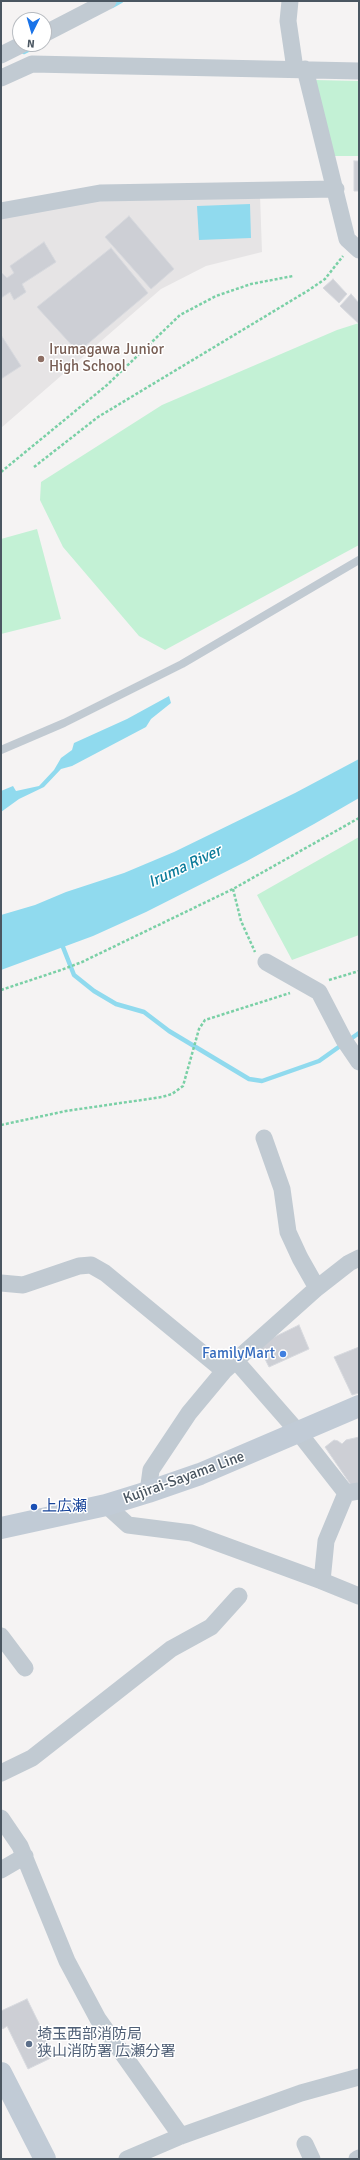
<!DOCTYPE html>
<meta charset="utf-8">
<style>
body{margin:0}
#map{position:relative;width:360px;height:2160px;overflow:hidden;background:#f5f3f3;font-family:Signika,sans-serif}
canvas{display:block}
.frame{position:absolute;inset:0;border:2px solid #4a5661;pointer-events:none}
.north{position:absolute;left:12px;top:12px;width:40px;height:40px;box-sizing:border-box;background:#fff;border:1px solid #b7bbc0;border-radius:50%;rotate:185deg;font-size:11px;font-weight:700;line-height:16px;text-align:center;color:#4a5661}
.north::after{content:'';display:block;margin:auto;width:14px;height:18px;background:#1a73e8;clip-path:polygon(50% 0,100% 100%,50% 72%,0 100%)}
</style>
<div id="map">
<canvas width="360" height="2160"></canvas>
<div class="frame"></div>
<div class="north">N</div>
</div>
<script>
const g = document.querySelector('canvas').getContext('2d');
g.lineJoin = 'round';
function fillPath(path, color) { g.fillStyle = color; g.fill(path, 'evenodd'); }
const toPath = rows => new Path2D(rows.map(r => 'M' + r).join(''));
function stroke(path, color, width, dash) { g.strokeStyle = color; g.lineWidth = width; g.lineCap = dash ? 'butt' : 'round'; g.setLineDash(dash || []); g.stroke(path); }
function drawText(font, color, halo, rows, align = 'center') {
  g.font = font + ' Signika,"Noto Sans JP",sans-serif'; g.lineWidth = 3; g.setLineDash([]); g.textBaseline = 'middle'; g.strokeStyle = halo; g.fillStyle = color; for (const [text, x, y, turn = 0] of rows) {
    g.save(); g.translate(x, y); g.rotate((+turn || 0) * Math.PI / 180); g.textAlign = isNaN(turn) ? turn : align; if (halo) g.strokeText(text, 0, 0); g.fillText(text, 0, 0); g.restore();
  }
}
fillPath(toPath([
 [260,195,262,252,206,266,161,289,1,428,1,218,101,200]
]), '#e6e4e5');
fillPath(toPath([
 [314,80,359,81,359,156,333,156],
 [359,323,359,545,165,650,139,636,63,547,40,500,41,482,162,405,337,330],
 [37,529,61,619,1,634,1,539],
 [359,837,359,935,292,960,257,895]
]), '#c3f1d5');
fillPath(toPath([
 [250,204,251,238,199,240,197,206],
 [169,696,171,703,151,719,146,727,72,766,61,769,44,787,19,799,1,812,1,791,13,786,16,791,39,786,54,770,61,758,72,750,74,743,127,719],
 [359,759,359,798,314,824,247,861,146,912,93,936,1,970,1,915,35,905,66,892,124,873,174,852,295,793]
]), '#90daee');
stroke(toPath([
 [112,6,121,1],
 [24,52,40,44],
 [61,942,74,975,94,991,116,1004,144,1012,169,1031,249,1079,262,1081,319,1061,343,1044],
 [349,1040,359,1033]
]), '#90daee', 4.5);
const building = toPath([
 [354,161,359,161,359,191,354,191,354,161],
 [129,216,174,269,151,289,105,237,129,216],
 [44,242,56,262,22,284,26,292,14,300,10,292,1,298,1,272,7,278,14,273,10,266,44,242],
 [111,248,148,293,78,352,37,307,111,248],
 [333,279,347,294,339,303,323,288,333,279],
 [351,294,359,303,359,324,340,306,351,294],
 [1,335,21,366,1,379,1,335],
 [299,1325,309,1349,269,1367,258,1345,299,1325],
 [359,1347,359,1393,352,1395,334,1357,359,1347],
 [359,1437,359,1483,351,1485,325,1447,334,1440,338,1441,342,1444,346,1440,359,1437],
 [27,1999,55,2056,28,2069,7,2026,3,2029,1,2026,1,2011,27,1999]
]);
fillPath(building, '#cdcfd5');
stroke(building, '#d7d9de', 1);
stroke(toPath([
 [34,467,98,417,309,290,325,279,343,256],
 [1,472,107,385,180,315,216,296,251,284,293,276],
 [233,889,241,921,255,952],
 [329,980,359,971],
 [1,990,61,970,82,962,233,889,359,818],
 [1,1125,66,1111,162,1097,172,1094,183,1086,199,1029,205,1020,290,993]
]), '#7ad0a6', 2.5, [3, 2]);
stroke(toPath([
 [1,750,64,723,182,664,359,560]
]), '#c1cad2', 8);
stroke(toPath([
 [290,1,288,21,295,69],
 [44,34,108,1],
 [1,55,23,44],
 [305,69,347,239,359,250],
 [1,78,32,64,359,71],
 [1,211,100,193,336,189],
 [266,962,319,992,344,1040,359,1062],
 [264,1138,282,1189,288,1232,300,1258,317,1288],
 [1,1283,23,1285,79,1266,91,1265,105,1273,224,1371],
 [236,1361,299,1433,346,1493],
 [148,1492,151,1470,189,1413,224,1371,317,1288,349,1263,359,1258],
 [106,1505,128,1525,191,1533,322,1581,359,1596],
 [322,1581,326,1541,346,1493,359,1491],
 [1,1636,25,1668],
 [1,1773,32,1758,171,1649,211,1627,239,1596],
 [1,1818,20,1846,67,1961,98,2019,181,2136],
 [1,1870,25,1856],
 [305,2144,312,2159],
 [127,2159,181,2136,301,2093,359,2077],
 [357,2159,359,2158]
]), '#c1cad2', 17);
stroke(toPath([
 [1,1528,106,1505,148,1492,200,1474,359,1406],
 [1,2073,45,2159]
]), '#c1cbd6', 22);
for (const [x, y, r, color] of [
 [41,359,4,"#8d6e63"],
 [283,1354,4,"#3f7fe0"],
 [34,1507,4,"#1a4fb4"],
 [29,2044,4,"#5c6f8a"]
]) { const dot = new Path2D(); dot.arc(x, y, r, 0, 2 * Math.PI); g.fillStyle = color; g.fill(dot); stroke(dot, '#fff', 1.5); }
drawText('15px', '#785e54', '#fff', [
 ["Irumagawa Junior",49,350],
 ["High School",49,367]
], 'left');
drawText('15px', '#366cbe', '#fff', [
 ["FamilyMart",275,1354]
], 'right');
drawText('15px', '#4a5661', '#fff', [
 ["Kujirai-Sayama Line",184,1478,-20]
]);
drawText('15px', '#164399', '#fff', [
 ["上広瀬",42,1507]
], 'left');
drawText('15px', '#4e5e75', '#fff', [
 ["埼玉西部消防局",37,2035],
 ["狭山消防署 広瀬分署",37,2052]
], 'left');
drawText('italic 16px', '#0c7c9b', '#fff', [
 ["Iruma River",185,867,-25]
]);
</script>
